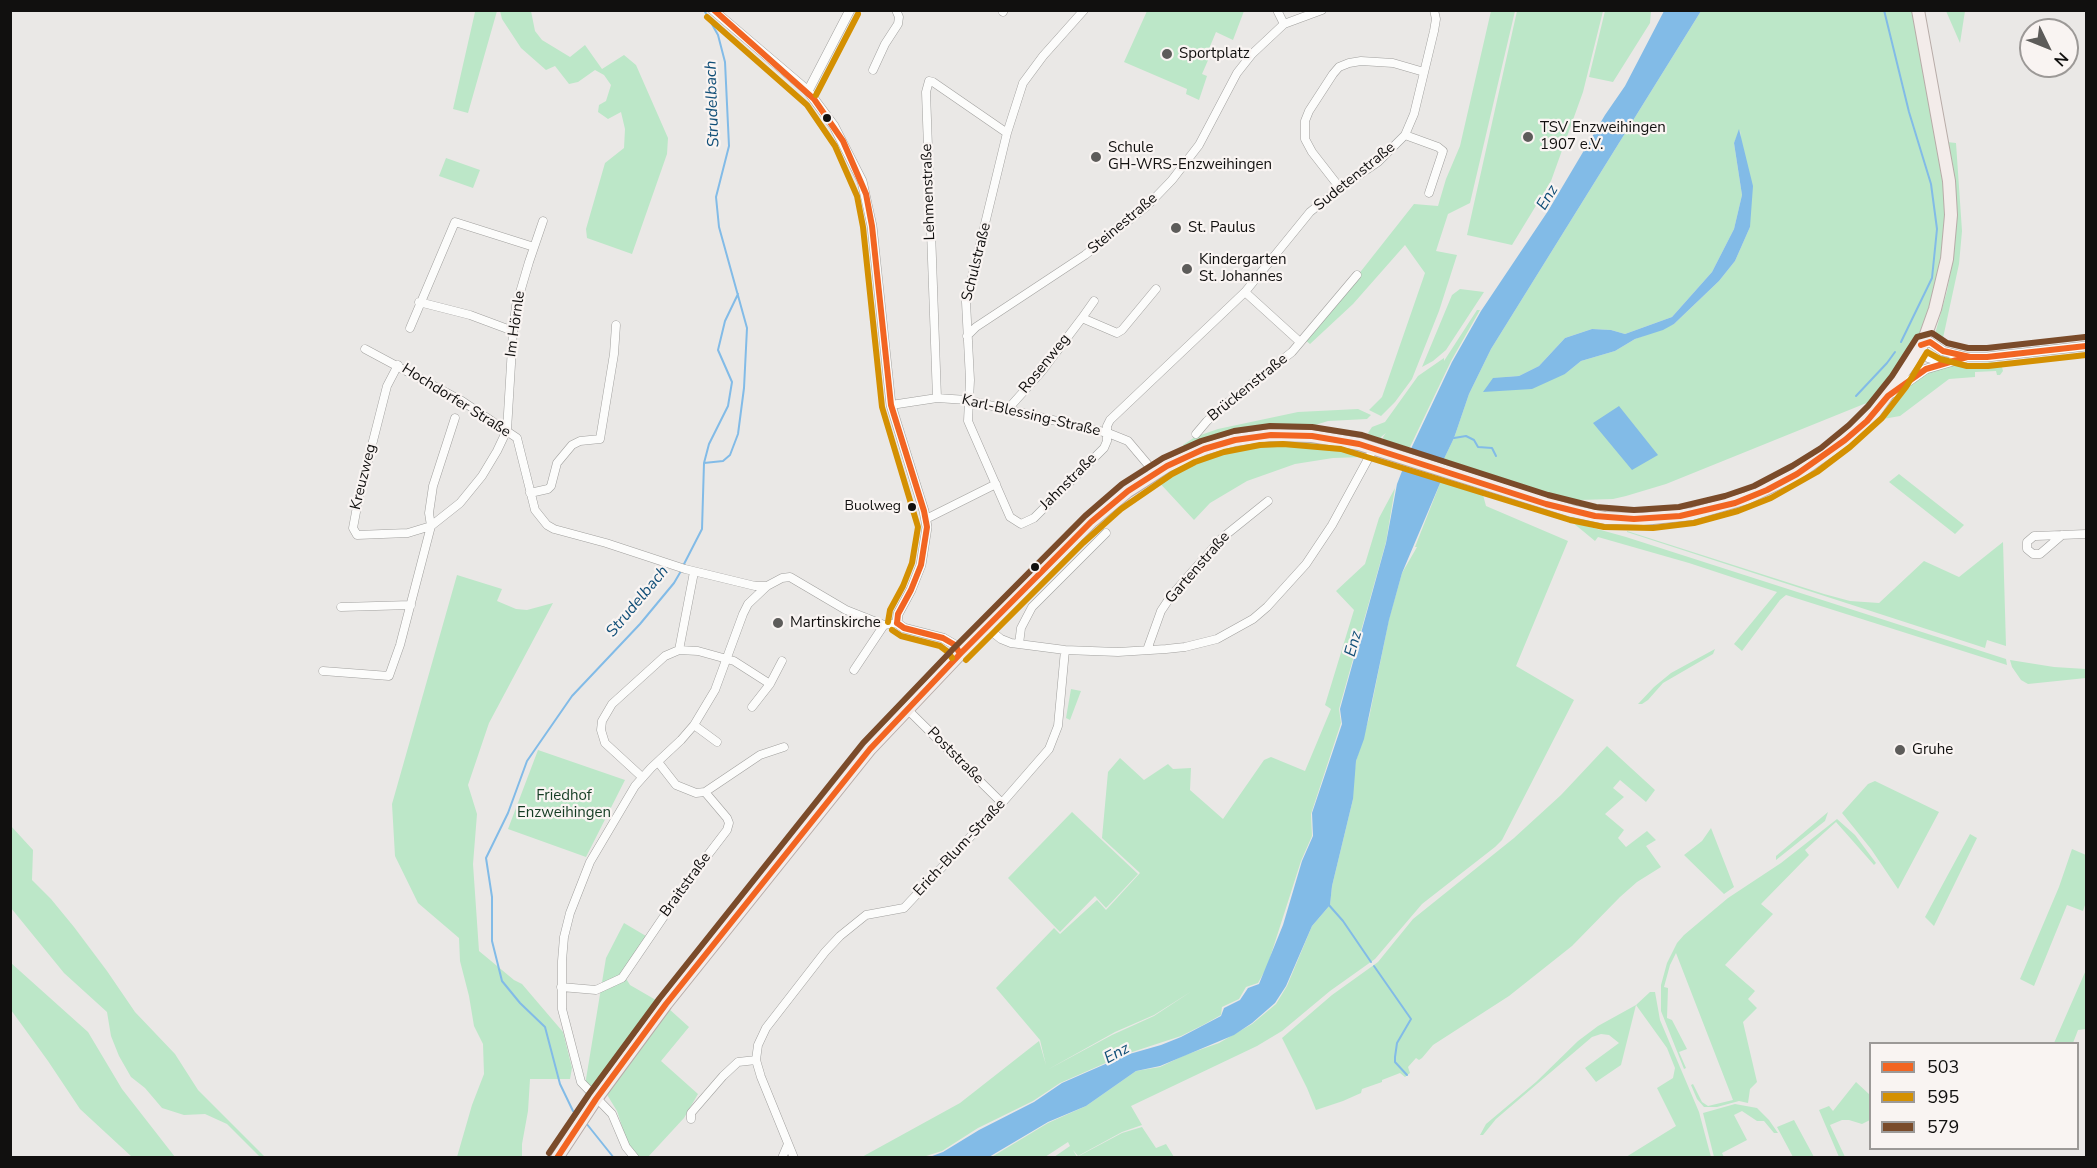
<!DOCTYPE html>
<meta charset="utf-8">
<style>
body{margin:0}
#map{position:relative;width:2097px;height:1168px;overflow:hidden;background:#eae8e6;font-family:"Nunito Sans",sans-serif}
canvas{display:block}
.frame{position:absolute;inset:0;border:12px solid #11100f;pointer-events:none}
.legend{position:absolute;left:1869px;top:1042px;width:210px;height:108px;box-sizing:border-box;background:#f9f4f2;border:2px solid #9c9997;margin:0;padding:8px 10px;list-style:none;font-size:18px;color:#11100f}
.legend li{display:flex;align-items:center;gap:12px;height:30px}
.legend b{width:30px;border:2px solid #9c9997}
.north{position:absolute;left:2019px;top:18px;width:60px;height:60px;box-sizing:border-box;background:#f9f4f2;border:2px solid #9c9997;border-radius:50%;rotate:133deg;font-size:16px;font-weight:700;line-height:24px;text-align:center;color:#11100f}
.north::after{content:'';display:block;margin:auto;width:21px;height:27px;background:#5d5c5a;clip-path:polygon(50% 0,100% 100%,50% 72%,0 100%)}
</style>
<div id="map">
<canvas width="2097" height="1168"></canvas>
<div class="frame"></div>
<ul class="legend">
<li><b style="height:8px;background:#f26522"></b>503</li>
<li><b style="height:8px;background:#d49002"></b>595</li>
<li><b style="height:8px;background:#7a4b2a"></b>579</li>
</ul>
<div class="north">N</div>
</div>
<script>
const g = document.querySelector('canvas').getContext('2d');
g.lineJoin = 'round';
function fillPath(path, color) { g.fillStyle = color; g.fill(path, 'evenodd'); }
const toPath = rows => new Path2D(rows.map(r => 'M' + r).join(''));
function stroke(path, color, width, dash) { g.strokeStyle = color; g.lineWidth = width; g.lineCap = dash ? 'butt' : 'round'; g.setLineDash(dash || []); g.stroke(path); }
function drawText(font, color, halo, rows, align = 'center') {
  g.font = font + ' "Nunito Sans",sans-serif'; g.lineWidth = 4.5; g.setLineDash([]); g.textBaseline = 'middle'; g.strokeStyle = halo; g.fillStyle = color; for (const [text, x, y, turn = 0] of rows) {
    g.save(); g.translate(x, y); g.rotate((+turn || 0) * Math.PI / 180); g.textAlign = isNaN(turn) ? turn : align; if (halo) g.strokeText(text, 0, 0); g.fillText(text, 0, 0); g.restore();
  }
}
fillPath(toPath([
 [472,11,497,11,468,113,453,109,475,12],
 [500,11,531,11,535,31,542,40,570,57,585,45,602,69,624,55,636,65,668,138,667,154,632,254,587,238,586,229,605,163,624,148,625,129,621,112,608,119,598,112,599,105,606,101,611,85,604,75,595,70,578,82,569,84,555,66,546,70,521,48,502,19],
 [1147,11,1244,11,1233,40,1216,32,1206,56,1209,58,1202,74,1207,76,1199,100,1186,94,1187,89,1124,62],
 [1491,11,1515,11,1470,203,1448,214,1436,251,1457,255,1439,311,1412,379,1395,402,1381,416,1369,410,1382,397,1425,273,1405,245,1353,304,1310,344,1305,340,1339,299,1414,204,1438,206,1446,179,1460,146],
 [1517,11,1603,11,1583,92,1551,181,1512,245,1467,235],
 [1605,11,1651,11,1650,23,1613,82,1589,77],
 [1701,11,1914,11,1945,183,1946,243,1928,316,1911,354,1879,401,1864,404,1666,484,1626,496,1613,499,1579,500,1553,498,1507,481,1506,484,1442,463,1454,438,1469,394,1491,349],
 [1740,130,1750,227,1735,261,1719,281,1674,324,1635,339,1615,351,1581,361,1565,374,1493,378,1519,376,1539,366,1565,338,1592,329,1611,330,1625,334,1672,317,1712,272,1734,229,1742,195,1734,143],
 [1946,11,1965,11,1960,43],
 [1947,142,1956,143,1962,231,1959,264,1943,338,1935,334,1947,291,1953,260,1955,215],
 [446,158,480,170,473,188,439,176],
 [1460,289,1484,292,1446,350,1433,361,1422,367,1452,295],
 [1477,310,1480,310,1451,361,1410,447,1401,449,1384,443,1383,437,1386,433,1381,437,1382,443,1370,437,1368,433,1372,427,1385,422,1418,376,1444,358,1444,361],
 [1995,362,2002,367,2003,371,2000,375,1997,375,1996,371,1975,372,1975,377,1949,379,1900,416,1883,419,1919,376,1951,365],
 [1358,409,1371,415,1367,419,1328,421,1312,426,1278,426,1238,432,1184,448,1183,445,1195,437,1218,429,1298,412],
 [1295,441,1328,444,1363,450,1364,452,1363,457,1333,458,1295,464,1247,481,1210,503,1194,520,1156,479,1194,459,1227,448,1262,442],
 [1899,474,1964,525,1955,534,1889,482],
 [1441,481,1483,495,1486,506,1568,541,1516,666,1574,700,1502,840,1495,847,1422,904,1375,959,1330,991,1282,1031,1257,1046,1131,1106,1142,1125,1122,1132,1078,1156,1073,1150,1077,1157,1054,1157,1070,1146,1068,1142,1045,1157,990,1158,1048,1123,1086,1106,1136,1071,1160,1067,1185,1055,1219,1043,1252,1024,1276,1004,1287,986,1312,926,1330,905,1332,886,1353,799,1353,783,1356,761,1369,718,1389,619,1402,573,1417,547,1415,547],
 [1395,488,1386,542,1339,709,1341,723,1311,814,1312,836,1301,861,1267,967,1258,983,1246,987,1239,999,1222,1007,1221,1015,1203,1025,1181,1036,1126,1054,1060,1083,1033,1101,978,1128,942,1151,923,1157,860,1158,960,1103,1039,1041,1046,1065,1040,1040,996,988,1054,928,1060,934,1097,900,1106,910,1140,873,1102,838,1108,772,1120,758,1144,780,1168,764,1173,769,1191,768,1190,790,1223,819,1264,760,1271,757,1305,771,1331,709,1325,705,1354,610,1336,591,1365,564,1379,518],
 [1192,991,1154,1016,1112,1035,1047,1070,1115,1032,1154,1015],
 [1572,522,1626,537,2006,659,2007,665,1786,595,1780,600,1742,651,1734,644,1777,592,1689,563,1598,537,1595,541],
 [1627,531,1824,594,1850,601,1879,603,1924,561,1959,577,2003,542,2006,646,1987,640,1985,648,1627,532],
 [457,575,502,589,497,601,516,609,527,610,553,603,489,723,468,785,477,814,473,864,479,951,514,980,522,984,563,1032,572,1068,570,1079,530,1079,528,1111,522,1144,522,1157,457,1157,472,1105,484,1074,483,1044,474,1026,469,996,460,961,459,938,418,903,395,856,392,804],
 [1715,649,1713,654,1663,683,1648,700,1642,704,1638,704,1654,687,1671,673],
 [2010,660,2054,667,2086,669,2086,678,2028,684,2021,680,2012,667],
 [1071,689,1081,691,1070,720,1066,718],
 [1607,746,1655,790,1646,802,1620,780,1613,788,1624,797,1605,814,1624,830,1618,838,1626,847,1647,831,1656,840,1646,846,1661,867,1637,882,1620,897,1572,946,1509,996,1433,1045,1422,1058,1419,1060,1416,1058,1408,1067,1410,1073,1405,1077,1400,1073,1382,1080,1382,1082,1362,1089,1361,1093,1343,1101,1316,1110,1307,1088,1282,1038,1332,995,1378,962,1413,919,1514,838,1561,795],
 [538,750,625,780,586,857,508,829],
 [1875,781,1939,812,1898,889,1871,849,1842,813,1868,784],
 [1072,812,1138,874,1106,908,1095,896,1060,932,1008,878],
 [1828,812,1825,821,1776,860,1776,856],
 [1837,819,1855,835,1876,863,1874,865,1836,822,1805,850,1809,855,1761,904,1773,914,1725,965,1755,991,1748,999,1757,1008,1743,1022,1757,1082,1750,1089,1748,1103,1739,1101,1717,1107,1704,1107,1697,1099,1691,1085,1693,1084,1702,1102,1708,1106,1733,1100,1676,953,1670,965,1664,987,1668,988,1667,1018,1672,1020,1687,1049,1679,1052,1686,1068,1684,1069,1661,1011,1661,985,1667,963,1677,943,1684,935,1728,898,1781,863],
 [11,826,33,850,32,880,51,899,74,927,107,971,135,1012,175,1054,198,1090,265,1157,260,1157,227,1124,205,1114,184,1115,162,1108,145,1088,131,1077,119,1056,111,1036,107,1012,64,973,11,908],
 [1711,828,1734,887,1724,894,1684,855,1702,841],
 [1970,834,1977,838,1934,926,1925,917],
 [2072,849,2086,855,2086,902,2083,911,2067,905,2034,986,2020,979,2059,887],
 [624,923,651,939,625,977,630,985,661,1003,585,1100,586,1079,606,958],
 [11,963,88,1032,122,1089,175,1157,132,1157,80,1109,48,1061,11,1010],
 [2086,970,2086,1029,2078,1030,2073,1043,2054,1043],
 [1650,992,1655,992,1660,1020,1699,1112,1711,1157,1626,1157,1676,1126,1657,1088,1673,1078,1675,1068,1667,1048,1636,1005,1621,1065,1596,1082,1585,1068,1619,1043,1609,1035,1601,1034,1592,1037,1496,1119,1483,1135,1480,1135,1486,1124,1536,1082,1578,1041,1598,1026,1636,1005],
 [668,1008,689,1027,661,1061,698,1094,684,1118,648,1157,638,1157,628,1145,617,1111,606,1093],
 [1856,1082,1870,1095,1870,1120,1862,1124,1849,1120,1842,1120,1830,1125,1845,1157,1839,1157,1819,1110,1829,1106,1833,1111],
 [1735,1104,1757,1108,1769,1120,1778,1133,1774,1133,1764,1121,1757,1121,1742,1111,1734,1115,1747,1140,1722,1153,1724,1157,1714,1157,1703,1113],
 [1794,1120,1814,1157,1793,1157,1777,1127],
 [1142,1127,1156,1148,1166,1144,1174,1157,1077,1157,1122,1133]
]), '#bce7c8');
fillPath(toPath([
 [1664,11,1701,11,1491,349,1469,394,1454,438,1442,463,1441,481,1402,573,1389,620,1364,739,1356,761,1353,799,1332,886,1330,905,1312,926,1286,986,1275,1003,1252,1023,1234,1035,1160,1066,1136,1071,1086,1106,1048,1122,989,1157,927,1158,943,1152,979,1130,1034,1102,1062,1083,1126,1055,1161,1045,1181,1037,1221,1016,1224,1008,1240,1000,1248,988,1259,984,1283,925,1302,861,1313,836,1312,813,1342,724,1340,709,1386,543,1397,484,1409,453,1452,362,1481,311,1548,211,1605,115,1625,86],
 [1739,129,1753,186,1750,227,1735,261,1719,281,1674,324,1663,330,1635,339,1615,351,1581,361,1565,374,1532,389,1483,392,1493,378,1519,376,1539,366,1565,338,1592,329,1611,330,1625,334,1672,317,1712,272,1734,229,1742,195,1734,143],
 [1619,406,1658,455,1632,470,1593,423]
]), '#82bbe7');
fillPath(toPath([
 [1407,451,1445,464,1443,482,1400,468]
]), '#eae8e6');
stroke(toPath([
 [704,10,718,35,725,62,729,146,716,197,719,227,747,328,744,388,738,434,730,455,723,461,704,463],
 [1884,10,1909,112,1931,184,1937,229,1932,278,1901,342],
 [1856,396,1887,363,1895,352],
 [1454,438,1466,436,1474,440,1478,447,1492,448,1496,456],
 [683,566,702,529,704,463,709,444,728,406,732,382,718,350,725,321,738,294],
 [1328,904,1343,921,1371,962],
 [1374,966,1411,1019,1397,1043,1395,1057,1395,1062,1407,1075],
 [580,1117,573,1111,560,1084,545,1027,520,1003,502,981,492,941,492,897,486,858,508,813,527,761,572,696,640,624,674,583,681,571],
 [586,1123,614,1158]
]), '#82bbe7', 2);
const minor = toPath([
 [1084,10,1043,56,1023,83,1007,133,966,302,970,380,968,421,1010,517,1021,524,1034,518,1104,448,1107,441,1107,426,1110,420,1245,292,1310,212,1340,188,1378,162,1405,135,1414,114,1434,31,1436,19,1434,10],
 [1277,10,1284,24],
 [1003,12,1004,10],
 [873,70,885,44,898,24,899,17,896,10],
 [1405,135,1438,147,1443,151,1429,193],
 [1340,188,1312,152,1305,139,1305,121,1309,111,1333,74,1339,67,1349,63,1361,61,1393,63,1424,72],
 [1245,292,1300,342],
 [419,302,470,315,513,331],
 [1082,318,1094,301],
 [410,328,455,222,534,247],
 [967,336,976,327,1085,255,1147,206,1172,180,1199,145,1237,73,1252,54,1284,24,1322,10],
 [365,349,462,401,517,438,535,510,547,525,554,529,606,543,685,569,755,586,767,586],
 [398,365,387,386,359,496,353,528,357,535,408,533,431,526,460,503,482,476,497,451,507,430,513,331,516,306,529,262,543,221],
 [937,398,926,92,929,81,933,82,1007,133],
 [891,405,937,398,967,400,1108,433,1128,441,1155,473],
 [1007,410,1042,371,1082,318,1117,333,1122,330,1156,289],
 [1196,434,1207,421,1226,404,1292,352,1357,275],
 [530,493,548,489,551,486,557,463,572,445,580,441,600,439,614,354,616,325],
 [926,519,996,484],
 [2062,535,2040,554,2033,554,2027,549,2027,542,2034,536,2036,536,2086,534],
 [341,607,411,605],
 [987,628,1001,639,1011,643,1065,650,1118,652,1166,649,1185,647,1217,639,1253,619,1267,607,1306,564,1332,525,1374,448],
 [1019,644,1021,628,1032,607,1106,533],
 [679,650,694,572],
 [1147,650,1161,611,1171,596,1222,538,1268,501],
 [854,670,884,625],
 [323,671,389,676,400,645,431,526,429,513,433,486,455,418],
 [770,684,782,661],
 [907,709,1002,803],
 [694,725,717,742],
 [642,777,605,743,601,730,602,721,612,704,665,656,679,650,698,651,734,661,770,684,752,707],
 [705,792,760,755,784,747],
 [561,987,596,990,622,978,688,881,727,830,729,823,727,818,705,792,696,793,676,785,658,762],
 [691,1119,691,1113,723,1076,738,1062,756,1060],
 [635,1158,626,1147,612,1114,581,1082,562,1009,562,961,564,937,570,913,590,862,635,786,651,768,681,740,694,725,715,690,743,614,748,604,767,586,782,578,790,577,846,610,884,625,897,623],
 [782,1158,788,1144],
 [794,1158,761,1077,756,1060,758,1045,766,1028,825,952,840,936,866,915,904,908,1002,803,1049,749,1058,726,1065,650]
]);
const tertiary = toPath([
 [713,10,808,91,834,126,862,181,872,226,891,405,924,511,927,527,921,565,911,590,898,614,897,623,904,628,943,638,955,645,960,654],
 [808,91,850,10],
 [1921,345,1930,342,1943,351,1967,357,1987,357,2086,346],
 [1920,347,1929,358,1945,362],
 [1892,393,1926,369,1967,357]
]);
const primary = toPath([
 [557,1158,596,1099,666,1004,870,749,960,654,1091,522,1128,491,1167,466,1204,449,1235,440,1271,435,1312,436,1359,444,1572,511,1605,518,1643,519,1692,514,1747,498,1797,474,1845,440,1875,412,1913,359,1925,337,1935,309,1947,259,1951,215,1949,181,1918,10]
]);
stroke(minor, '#a1a09e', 9);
stroke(tertiary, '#a1a09e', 10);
stroke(primary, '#b8aca8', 14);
stroke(minor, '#fcfcfb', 8);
stroke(tertiary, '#fcfcfb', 9);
stroke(primary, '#f3ecea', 12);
stroke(toPath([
 [714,10,814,99,843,141,866,194,872,226,891,405,924,511,927,527,921,565,911,590,898,614,897,623],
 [1921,345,1930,342,1943,351,1970,357],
 [897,623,904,628,943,638,955,645,960,654],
 [557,1158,596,1099,666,1004,870,749,960,654,1091,522,1128,491,1167,466,1204,449,1235,440,1271,435,1312,436,1359,444,1546,504,1595,516,1634,519,1680,516,1735,503,1767,490,1797,474,1845,440,1867,421,1888,396,1926,369,1967,357,1987,357,2086,346]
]), '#f26522', 6);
stroke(toPath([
 [707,17,807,105,835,146,857,196,863,227,882,407,918,527,912,563,903,586,890,610,888,622],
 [816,95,858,14],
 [892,630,901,636,940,646,948,652,952,658],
 [966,660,1083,543,1121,509,1172,474,1195,462,1224,452,1260,445,1283,444,1341,449,1570,520,1604,527,1653,528,1694,523,1738,511,1771,498,1817,472,1850,447,1882,418,1906,387,1927,352,1940,359,1967,366,1988,366,2086,355]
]), '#d49002', 6);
stroke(toPath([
 [549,1153,589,1094,659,999,863,743,954,648,1085,516,1122,484,1163,458,1201,441,1234,431,1270,426,1312,427,1362,435,1548,495,1596,507,1634,510,1679,507,1725,496,1754,486,1792,466,1821,448,1849,425,1868,406,1892,376,1917,337,1932,333,1947,343,1968,348,1987,348,2085,337]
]), '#7a4b2a', 6);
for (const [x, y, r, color] of [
 [1167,54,6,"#5d5c5a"],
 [827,118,5,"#11100f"],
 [1528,137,6,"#5d5c5a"],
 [1096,157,6,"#5d5c5a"],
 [1176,228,6,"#5d5c5a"],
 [1187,269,6,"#5d5c5a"],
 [912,507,5,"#11100f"],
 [1035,567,5,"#11100f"],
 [778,623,6,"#5d5c5a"],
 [1900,750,6,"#5d5c5a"]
]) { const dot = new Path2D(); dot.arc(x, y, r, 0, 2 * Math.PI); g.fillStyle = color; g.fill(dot); stroke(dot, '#f9f4f2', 2); }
drawText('14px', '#11100f', '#f9f4f2', [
 ["Buolweg",901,507]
], 'right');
drawText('15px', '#11100f', '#f9f4f2', [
 ["Sportplatz",1179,54],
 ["TSV Enzweihingen",1540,128],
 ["1907 e.V.",1540,145],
 ["Schule",1108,148],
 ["GH-WRS-Enzweihingen",1108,165],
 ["St. Paulus",1188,228],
 ["Kindergarten",1199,260],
 ["St. Johannes",1199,277],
 ["Martinskirche",790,623],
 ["Gruhe",1912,750]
], 'left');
drawText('15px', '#11100f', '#f9f4f2', [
 ["Sudetenstraße",1355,177,-39],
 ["Lehmenstraße",929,192,-92],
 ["Steinestraße",1123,224,-40],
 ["Schulstraße",977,262,-76],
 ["Im Hörnle",516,324,-82],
 ["Rosenweg",1045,364,-51],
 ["Brückenstraße",1248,388,-39],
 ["Hochdorfer Straße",456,401,32],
 ["Karl-Blessing-Straße",1031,416,13],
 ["Kreuzweg",364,477,-76],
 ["Jahnstraße",1069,482,-45],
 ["Gartenstraße",1198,568,-49],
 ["Poststraße",955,756,45],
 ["Erich-Blum-Straße",960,848,-47],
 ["Braitstraße",686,885,-54]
]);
drawText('15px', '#143b23', '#f9f4f2', [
 ["Friedhof",564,796],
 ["Enzweihingen",564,813]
]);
drawText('italic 16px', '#114f78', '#f9f4f2', [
 ["Strudelbach",713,104,-92],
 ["Enz",1548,198,-59],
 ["Strudelbach",638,602,-50],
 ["Enz",1354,644,-74],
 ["Enz",1117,1054,-28]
]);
</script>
